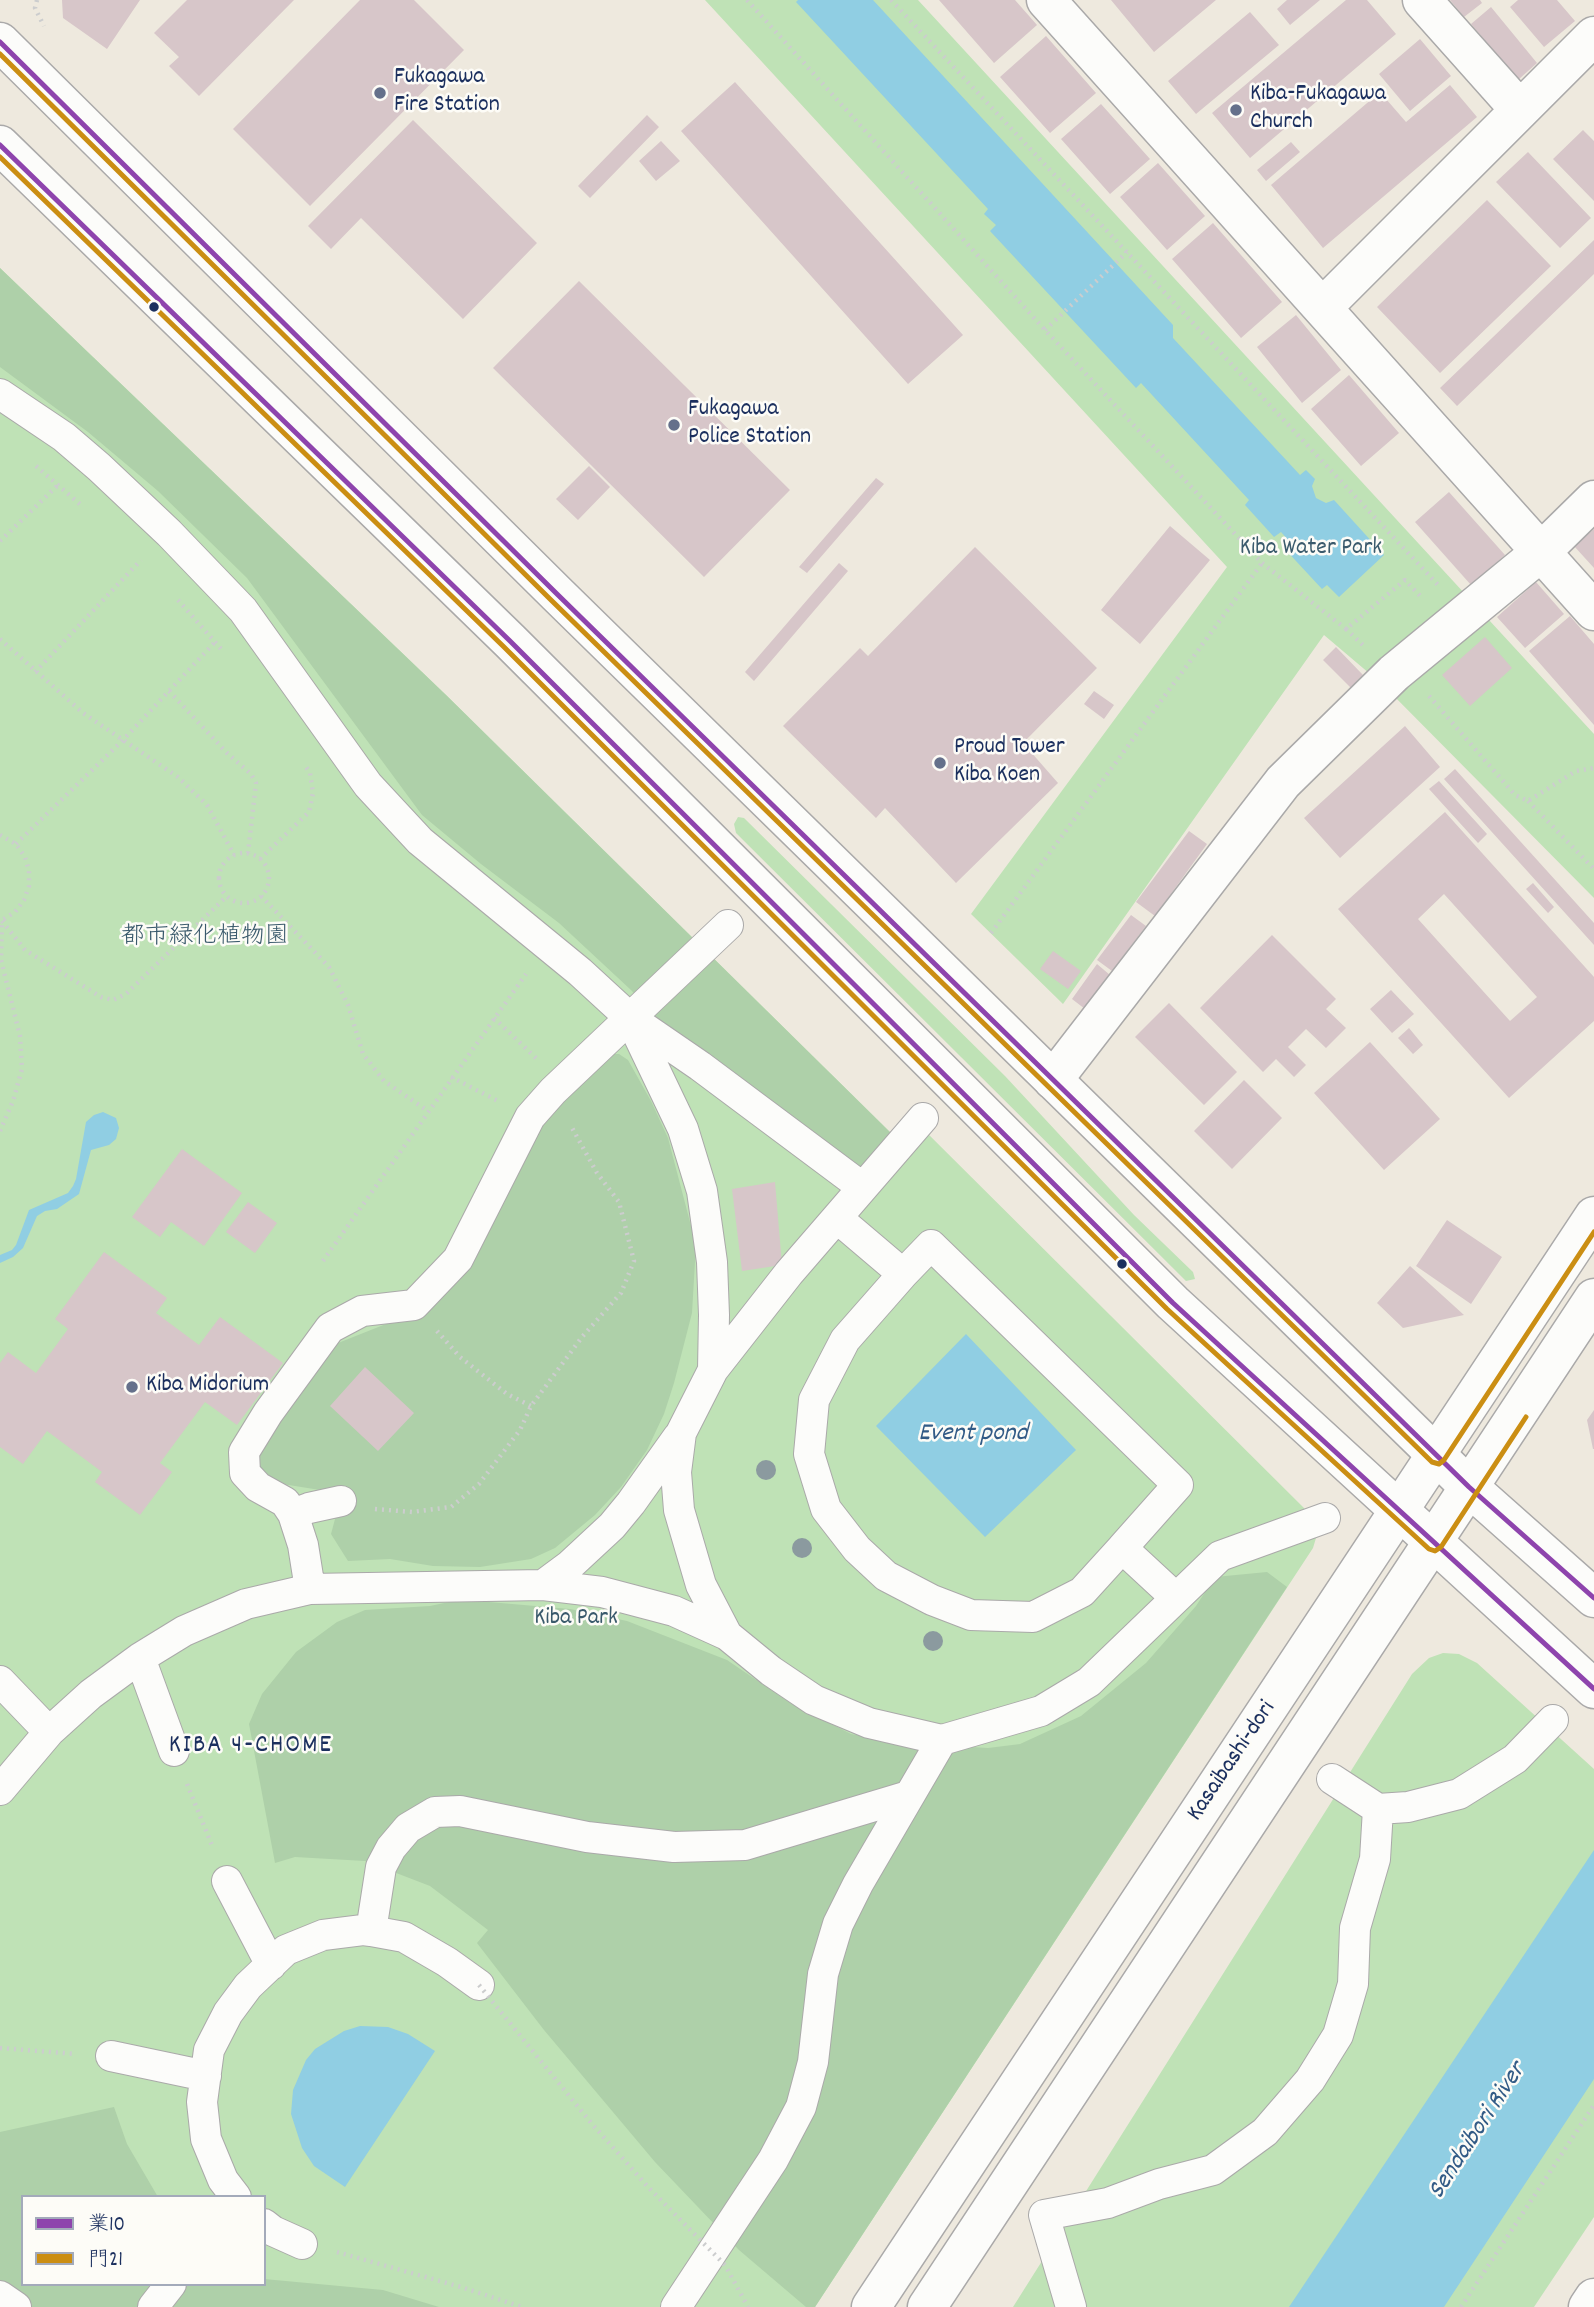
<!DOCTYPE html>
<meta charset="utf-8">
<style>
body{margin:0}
#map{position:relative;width:1594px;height:2307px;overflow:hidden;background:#eee9de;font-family:Dekko,"Klee One",sans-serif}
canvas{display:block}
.legend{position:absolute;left:21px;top:2195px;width:245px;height:91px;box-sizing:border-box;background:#fdfcf7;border:2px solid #a3aaba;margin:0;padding:9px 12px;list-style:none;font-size:21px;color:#1b2f5e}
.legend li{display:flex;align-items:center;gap:14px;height:35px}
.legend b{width:35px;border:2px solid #a3aaba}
</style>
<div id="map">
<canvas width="1594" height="2307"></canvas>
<ul class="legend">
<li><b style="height:9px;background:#8e44ad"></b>業10</li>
<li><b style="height:9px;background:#cb8e13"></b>門21</li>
</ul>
</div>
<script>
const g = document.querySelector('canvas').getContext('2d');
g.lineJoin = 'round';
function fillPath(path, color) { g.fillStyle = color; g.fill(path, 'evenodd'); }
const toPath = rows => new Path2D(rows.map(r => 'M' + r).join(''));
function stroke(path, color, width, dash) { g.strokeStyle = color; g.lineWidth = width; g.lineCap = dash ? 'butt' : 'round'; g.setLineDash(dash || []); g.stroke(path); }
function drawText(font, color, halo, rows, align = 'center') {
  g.font = font + ' Dekko,"Klee One",sans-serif'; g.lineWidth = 5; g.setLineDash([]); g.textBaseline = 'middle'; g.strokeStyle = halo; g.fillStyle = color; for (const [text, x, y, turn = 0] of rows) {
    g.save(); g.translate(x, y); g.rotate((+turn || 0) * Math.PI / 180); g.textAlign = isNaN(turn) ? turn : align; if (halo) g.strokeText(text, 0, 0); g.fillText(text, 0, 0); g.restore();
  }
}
fillPath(toPath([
 [705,0,918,0,1594,734,1594,898,1383,685,1324,635,1063,1004,971,914,1227,567],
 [0,268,445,694,895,1137,917,1123,1304,1508,1312,1522,1316,1538,1313,1548,815,2307,0,2307],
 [23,2197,264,2197,264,2284,23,2284],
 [738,817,744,818,1005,1076,1134,1215,1193,1272,1195,1279,1186,1281,736,833,734,824],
 [1443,1653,1459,1654,1477,1663,1594,1769,1594,2217,1534,2307,1013,2307,1412,1674,1429,1658]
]), '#bfe2b6');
fillPath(toPath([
 [0,268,445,694,895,1137,862,1176,662,1023,631,990,559,923,481,864,422,815,247,578,158,491,88,432,0,367],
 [606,1054,619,1054,628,1060,651,1101,668,1138,696,1245,692,1313,674,1383,664,1414,647,1450,621,1487,595,1515,555,1548,531,1559,480,1567,433,1566,390,1559,348,1561,331,1534,338,1508,345,1494,270,1482,252,1459,333,1345,391,1322,432,1299,551,1104],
 [1267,1572,1287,1587,815,2307,806,2307,739,2250,655,2162,544,2030,477,1943,488,1930,430,1886,365,1861,295,1857,275,1863,249,1724,262,1694,296,1652,337,1622,365,1610,430,1606,449,1602,489,1602,570,1609,627,1621,727,1660,790,1703,851,1734,892,1742,988,1748,1020,1744,1081,1716,1146,1663,1196,1606,1215,1577],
 [114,2107,127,2144,158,2197,23,2197,23,2284,264,2284,264,2279,383,2290,439,2307,0,2307,0,2132]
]), '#aed0a9');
fillPath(toPath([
 [798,0,873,0,1173,325,1173,338,1300,475,1306,470,1315,479,1312,486,1316,498,1326,503,1334,500,1384,555,1339,597,1327,585,1322,589,1283,547,1290,542,1281,532,1274,537,1245,505,1249,500,1141,383,1136,388,990,231,996,225,984,214,988,209,796,2],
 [103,1112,116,1118,119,1128,116,1139,109,1145,91,1150,79,1194,57,1209,45,1211,37,1216,23,1248,13,1257,0,1263,0,1255,12,1250,16,1245,29,1210,68,1193,73,1186,76,1179,86,1122,94,1115],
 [966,1334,1076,1450,985,1537,876,1426],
 [1594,1850,1594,2079,1444,2307,1289,2307],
 [360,2026,388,2027,408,2034,435,2051,345,2187,314,2166,302,2148,291,2114,293,2090,306,2060,315,2049,344,2031]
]), '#90cee3');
fillPath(toPath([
 [62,0,140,0,107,49,63,18],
 [187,0,294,0,199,96,169,66,179,57,154,33],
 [360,0,414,0,464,50,310,206,233,129],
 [939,0,1015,0,1037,25,994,63],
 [1111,0,1216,0,1154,52],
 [1287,0,1320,0,1290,25,1277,9],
 [1346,0,1367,0,1396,34,1250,158,1212,113],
 [1450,0,1480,0,1482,3,1464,17],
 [1518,0,1557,0,1575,21,1544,47,1510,7],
 [1491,7,1537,63,1518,80,1471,24],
 [1250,12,1279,45,1196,114,1168,81],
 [1046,36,1096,93,1050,133,1000,77],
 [1420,39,1451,76,1410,111,1379,74],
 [735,82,963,335,908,384,681,131],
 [1450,85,1477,117,1323,248,1271,185,1380,92,1406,122],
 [1101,104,1150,159,1110,194,1061,139],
 [647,115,659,127,590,198,578,186],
 [413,120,537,243,463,319,361,218,331,249,308,226],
 [1583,130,1594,141,1594,201,1553,159],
 [661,141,680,161,656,181,639,161],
 [1291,142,1300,152,1266,181,1257,170],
 [1528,152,1591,218,1560,248,1496,182],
 [1158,163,1205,216,1167,250,1120,197],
 [1487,200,1551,266,1440,373,1377,307],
 [1213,223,1282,302,1241,338,1172,259],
 [1594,240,1594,274,1457,406,1440,388],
 [579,281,790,490,704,577,493,368],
 [1296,315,1341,370,1302,403,1257,347],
 [1349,375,1399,433,1361,466,1311,409],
 [589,466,610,487,578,520,556,499],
 [876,478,884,484,807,573,799,567],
 [1449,492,1505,555,1471,585,1415,522],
 [1170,526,1210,560,1140,644,1101,610],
 [1594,529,1594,568,1574,546],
 [975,547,1097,668,1023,743,1058,783,956,883,885,808,876,818,783,726,860,648,868,656],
 [839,563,848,571,754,681,745,672],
 [1536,582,1564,614,1525,648,1497,617],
 [1570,616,1594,644,1594,725,1529,651],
 [1485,637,1512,668,1470,706,1442,675],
 [1336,647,1363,675,1351,688,1323,660],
 [1094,691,1114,705,1104,719,1084,704],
 [1405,726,1440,767,1340,858,1304,818],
 [1455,769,1594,923,1594,945,1444,779],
 [1439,781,1487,834,1478,843,1429,789],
 [1445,812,1594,977,1594,1021,1509,1098,1338,909],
 [1444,894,1537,997,1510,1021,1418,919],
 [1189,831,1207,844,1155,916,1136,902],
 [1533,883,1554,907,1548,913,1526,889],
 [1131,915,1146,926,1112,971,1097,960],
 [1272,935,1336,999,1326,1009,1346,1028,1326,1048,1306,1029,1288,1047,1306,1065,1294,1077,1276,1059,1263,1072,1200,1008],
 [1053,951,1081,971,1068,989,1040,969],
 [1097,964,1110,975,1085,1009,1072,999],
 [1391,990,1414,1014,1392,1033,1370,1009],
 [1169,1003,1237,1072,1204,1105,1135,1037],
 [1409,1028,1423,1045,1413,1054,1398,1038],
 [1370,1042,1440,1119,1384,1170,1314,1093],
 [1244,1080,1282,1118,1232,1169,1194,1131],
 [182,1149,242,1193,204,1246,171,1222,160,1237,132,1217],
 [775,1182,782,1265,742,1271,732,1189],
 [248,1202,277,1223,255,1253,226,1232],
 [1447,1220,1502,1257,1471,1304,1416,1266],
 [104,1252,167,1298,156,1313,199,1345,220,1317,283,1363,237,1425,205,1402,160,1463,172,1472,140,1515,95,1482,102,1472,47,1431,23,1464,0,1447,0,1363,8,1352,36,1373,68,1329,55,1319],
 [1410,1266,1464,1315,1403,1328,1377,1303],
 [365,1367,414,1413,378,1451,330,1406],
 [1594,1410,1594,1449,1593,1449,1587,1420]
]), '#d7c6c9');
const pedestrian = toPath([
 [0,394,64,437,99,467,169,533,243,610,368,785,420,841,580,972,630,1018,683,1129,702,1191,712,1262,714,1315,713,1370],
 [633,1020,700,1066,862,1187],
 [923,1118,789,1273,713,1370,681,1433,676,1472,679,1510,701,1585,727,1635,771,1671,814,1700,869,1723,942,1740,1041,1711,1089,1682,1220,1556,1325,1518],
 [837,1218,903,1274,931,1245,1178,1485,1122,1548,1176,1598],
 [903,1274,845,1340,814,1400,809,1454,826,1509,857,1549,886,1576,932,1600,971,1615,1033,1617,1082,1592,1122,1548],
 [293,1514,309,1508,341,1501],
 [543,1585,570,1565,612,1526,631,1503,678,1437],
 [310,1589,303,1545,293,1514,285,1502,258,1487,245,1473,244,1452,268,1413,330,1328,362,1311,414,1305,458,1259,530,1117,553,1091,728,925],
 [140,1658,174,1751],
 [0,1681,49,1732],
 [1332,1779,1378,1809],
 [0,1790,49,1732,91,1694,140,1658,184,1631,246,1604,310,1589,543,1585,602,1592,674,1611,727,1635],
 [227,1881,271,1965],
 [371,1931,381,1867,391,1848,408,1828,435,1812,460,1811,587,1837,674,1847,745,1845,908,1796],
 [111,2056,206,2076],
 [236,2197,223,2180,206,2139,202,2102,209,2050,228,2013,248,1986,286,1950,323,1935,363,1930,371,1931,404,1937,447,1962,479,1985],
 [264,2224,273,2231,302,2244],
 [0,2296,16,2307],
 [153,2307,171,2284],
 [676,2307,773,2160,801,2107,813,2062,823,1974,838,1924,858,1884,942,1740],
 [1071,2307,1044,2215,1108,2203,1159,2184,1213,2170,1265,2132,1310,2080,1338,2035,1353,1984,1355,1928,1375,1859,1378,1809,1408,1807,1459,1794,1515,1759,1553,1720]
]);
const minor = toPath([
 [1046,0,1594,611],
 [1422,0,1520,110],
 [1323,307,1594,36],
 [1053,1080,1283,782,1394,673,1541,552,1594,500]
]);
const tertiary = toPath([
 [1588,2307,1594,2298]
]);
const secondary = toPath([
 [871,2307,1594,1216],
 [927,2307,1594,1298]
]);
const primary = toPath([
 [0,42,557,594,1377,1397,1469,1487,1594,1598],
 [0,145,510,641,1173,1303,1594,1689]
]);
stroke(pedestrian, '#aaa9a9', 32);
stroke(minor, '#aaa9a9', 41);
stroke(tertiary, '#aaa9a9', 41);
stroke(secondary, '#aaa9a9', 41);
stroke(primary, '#aaa9a9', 41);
stroke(toPath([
 [37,0,35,8,44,26],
 [747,0,1045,330,1262,563,1346,629,1405,580,1423,599],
 [891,0,1438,585],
 [1045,330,1127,252],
 [36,466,82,506],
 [0,541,58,485],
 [178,600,221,649],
 [1346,629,1365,647],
 [0,639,83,713,178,777,207,805,234,855],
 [35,672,141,560],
 [169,691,227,753,251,774,256,783,248,853],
 [1429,696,1515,795,1528,801,1576,771,1594,768],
 [1528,801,1594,869],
 [0,835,16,844,25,857,29,871,29,886,24,900,15,912,1,921],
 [16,844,122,741,216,641],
 '219 878a25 25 0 1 1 50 0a25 25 0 1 1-50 0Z',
 [260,859,309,812,313,793,310,773,306,767],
 [261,896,329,967,348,1005,363,1054,384,1081,428,1111],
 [2,921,25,950,101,997,113,1000,126,994,227,896],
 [991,933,1262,563],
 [494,1018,537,1059],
 [451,1077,498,1101],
 [0,1131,13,1101,22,1069,20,1036,1,960,2,922],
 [323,1261,526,974],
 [437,1331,460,1357,507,1394,531,1406],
 [375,1509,412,1512,451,1507,479,1484,520,1430,531,1406,582,1337,621,1293,634,1261,619,1202,597,1173,571,1126],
 [187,1784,213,1848],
 [0,2048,76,2054],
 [337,2252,461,2287,522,2307],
 [1461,2307,1594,2105]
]), '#cccdce', 4.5, [2, 5]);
stroke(pedestrian, '#fcfcfa', 30);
stroke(minor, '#fcfcfa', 38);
stroke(tertiary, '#fcfcfa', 38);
stroke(secondary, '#fcfcfa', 38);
stroke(primary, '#fcfcfa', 38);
stroke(toPath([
 [479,1985,592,2124,649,2188,725,2265,748,2307]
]), '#cccdce', 4.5, [2, 5]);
stroke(toPath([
 [0,42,557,594,1469,1487,1594,1598],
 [0,145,510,641,1173,1303,1594,1689]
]), '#8e44ad', 5);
stroke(toPath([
 [0,54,551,600,1432,1462,1439,1464,1444,1460,1594,1232],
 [0,157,504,647,1167,1309,1429,1549,1435,1551,1441,1547,1526,1417]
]), '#cb8e13', 5);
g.fillStyle = '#8b9a9f';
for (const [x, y] of [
 [766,1470],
 [802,1548],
 [933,1641]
]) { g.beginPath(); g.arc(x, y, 10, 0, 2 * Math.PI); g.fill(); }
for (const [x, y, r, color] of [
 [380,93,7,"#65708b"],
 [1236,110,7,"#65708b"],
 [154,307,6,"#1b2f5e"],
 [674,425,7,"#65708b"],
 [940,763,7,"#65708b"],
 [1122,1264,6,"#1b2f5e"],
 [132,1387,7,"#65708b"]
]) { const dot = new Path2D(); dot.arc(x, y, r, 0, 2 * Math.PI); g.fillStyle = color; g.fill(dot); stroke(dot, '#fdfcf7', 2.5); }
drawText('24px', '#1b2f5e', '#fdfcf7', [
 ["Fukagawa",394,79],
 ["Fire Station",394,107],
 ["Kiba-Fukagawa",1250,96],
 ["Church",1250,124],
 ["Fukagawa",688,411],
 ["Police Station",688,439],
 ["Proud Tower",954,749],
 ["Kiba Koen",954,777],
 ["Kiba Midorium",146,1387]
], 'left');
drawText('24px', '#3a5a6c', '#fdfcf7', [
 ["Kiba Water Park",1311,550],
 ["都市緑化植物園",205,939],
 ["Kiba Park",576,1620]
]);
drawText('24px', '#1b2f5e', '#fdfcf7', [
 ["Kasaibashi-dori",1233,1762,-56]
]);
drawText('italic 26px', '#325b86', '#fdfcf7', [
 ["Event pond",973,1435],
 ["Sendaibori River",1479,2132,-57]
]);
g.letterSpacing = '2px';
drawText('26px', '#1b2f5e', '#fdfcf7', [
 ["KIBA 4-CHOME",251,1747]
]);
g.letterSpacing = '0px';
</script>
